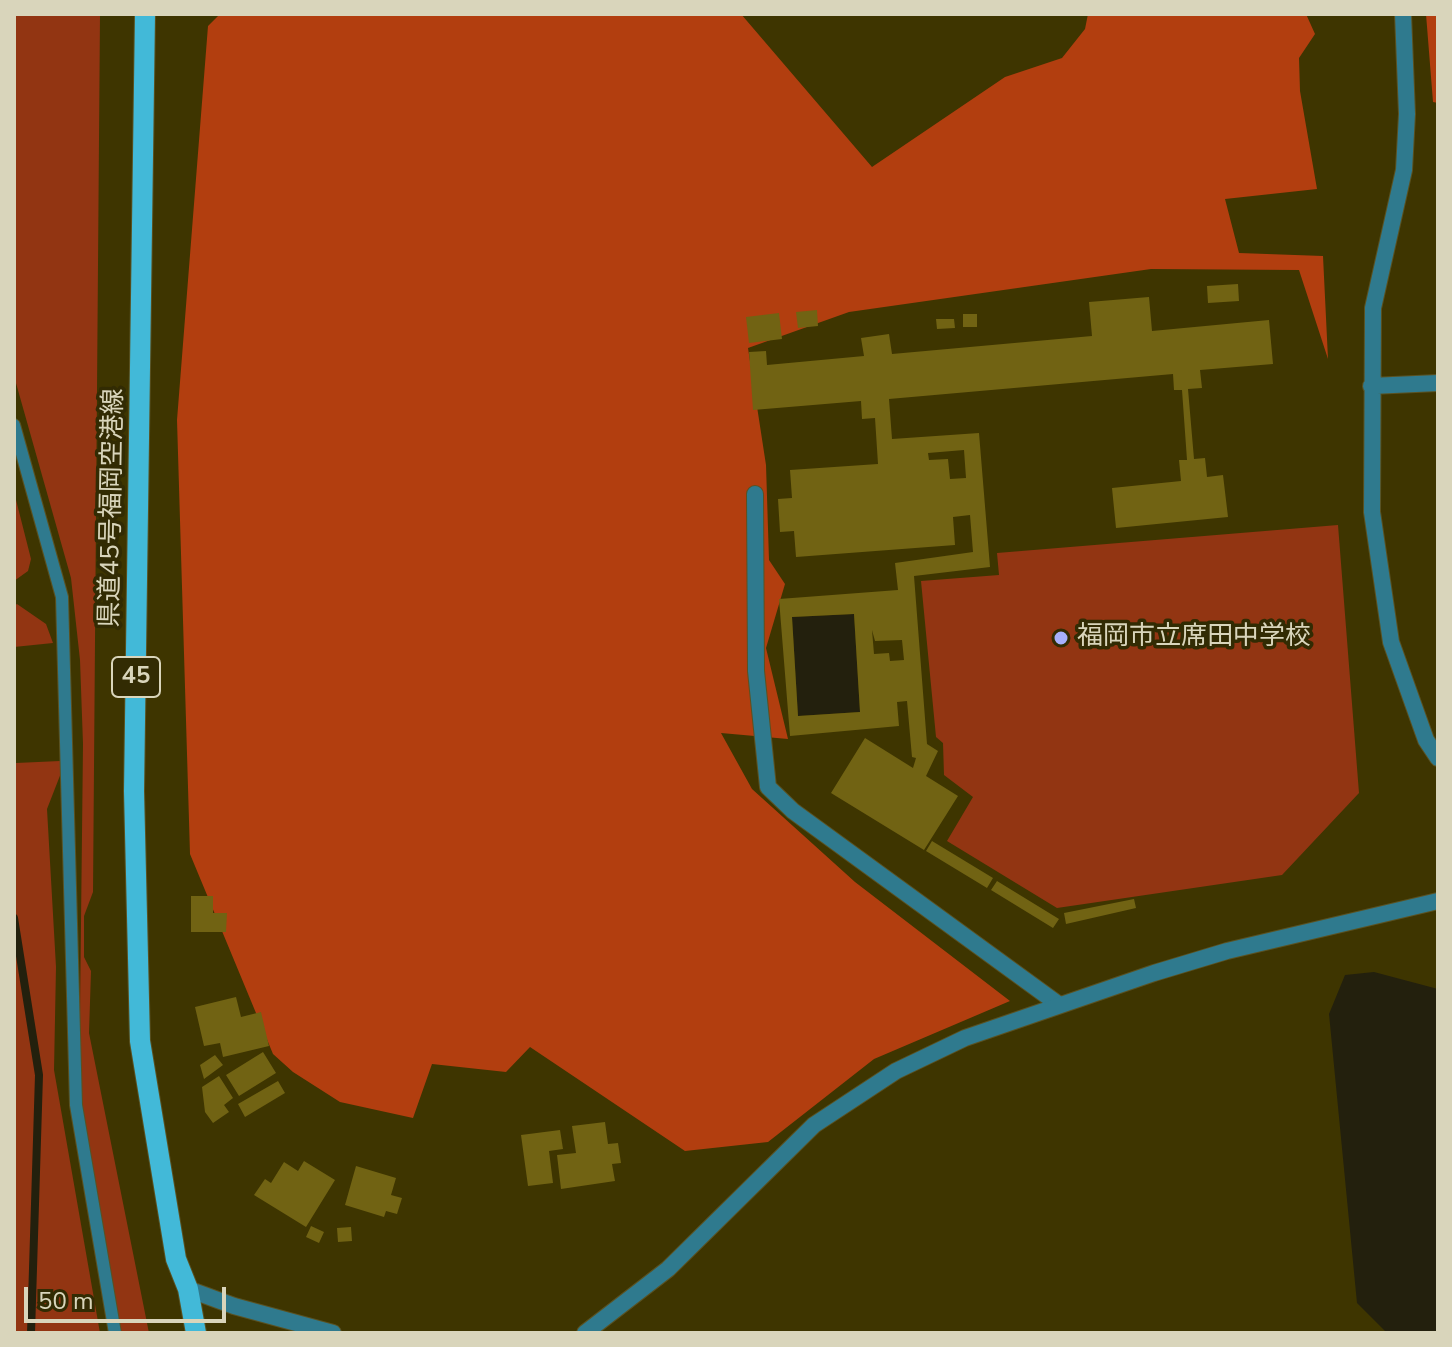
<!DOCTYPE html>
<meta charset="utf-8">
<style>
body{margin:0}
#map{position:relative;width:1452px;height:1347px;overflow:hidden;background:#3e3500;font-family:"Nunito Sans",sans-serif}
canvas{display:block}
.frame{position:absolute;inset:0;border:16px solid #d9d5bb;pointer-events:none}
.scale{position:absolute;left:24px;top:1287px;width:202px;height:36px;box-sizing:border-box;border:4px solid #d9d5bb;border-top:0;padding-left:10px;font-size:24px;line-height:28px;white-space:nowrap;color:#d9d5bb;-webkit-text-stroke:6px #322b03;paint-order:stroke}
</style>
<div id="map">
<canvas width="1452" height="1347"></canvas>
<div class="frame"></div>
<div class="scale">50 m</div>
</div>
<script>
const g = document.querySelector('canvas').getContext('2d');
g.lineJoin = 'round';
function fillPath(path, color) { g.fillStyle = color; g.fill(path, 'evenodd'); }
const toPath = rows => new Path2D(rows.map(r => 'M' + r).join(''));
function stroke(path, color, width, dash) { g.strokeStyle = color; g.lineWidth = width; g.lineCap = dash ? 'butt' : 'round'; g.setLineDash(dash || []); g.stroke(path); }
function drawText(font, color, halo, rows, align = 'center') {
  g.font = font + ' "Nunito Sans","Noto Sans JP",sans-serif'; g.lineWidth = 7; g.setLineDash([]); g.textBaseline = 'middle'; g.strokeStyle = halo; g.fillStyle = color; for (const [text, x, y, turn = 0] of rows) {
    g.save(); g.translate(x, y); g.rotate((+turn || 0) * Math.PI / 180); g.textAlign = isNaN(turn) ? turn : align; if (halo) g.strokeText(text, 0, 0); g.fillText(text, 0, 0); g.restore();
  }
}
fillPath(toPath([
 [14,14,100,14,93,892,84,916,84,957,91,971,89,1033,149,1333,121,1333,79,1101,83,744,80,660,71,578,14,376],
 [14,492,31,559,28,571,14,581],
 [1338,525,1359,793,1282,875,1057,908,947,841,973,797,944,775,943,743,936,737,921,581,999,575,997,553],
 [17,604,46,624,53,643,14,647,14,606],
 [14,725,16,763,60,761,61,773,47,809,56,967,54,1070,100,1333,14,1333]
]), '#923512');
fillPath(toPath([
 [220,14,741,14,872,167,1005,77,1062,58,1085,29,1088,14,1306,14,1315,34,1299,58,1300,91,1317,189,1225,199,1239,253,1323,256,1328,359,1299,270,1151,269,849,312,748,348,766,465,769,560,785,584,766,648,788,739,721,733,752,789,855,882,1010,1001,874,1059,768,1142,685,1151,530,1047,506,1072,432,1064,413,1118,340,1102,293,1072,273,1054,190,854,177,420,208,26],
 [1426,14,1438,14,1438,103,1433,102]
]), '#b23e0f');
fillPath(toPath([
 [854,614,860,712,798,716,792,617],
 [1374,972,1438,989,1438,1333,1387,1333,1357,1303,1329,1014,1345,975]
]), '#23200d');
stroke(toPath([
 [14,918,39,1075,31,1333]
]), '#23200d', 8);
fillPath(toPath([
 [1238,284,1239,301,1208,303,1207,286],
 [1149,297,1152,331,1269,320,1273,364,1200,370,1202,388,1188,389,1194,459,1205,458,1207,477,1223,475,1228,517,1116,528,1112,488,1181,481,1179,460,1187,460,1182,390,1174,390,1173,374,889,399,892,439,979,433,990,567,914,576,927,744,938,751,926,776,958,796,924,850,831,793,865,738,913,768,916,758,912,757,907,701,897,702,899,726,790,736,779,599,898,590,895,563,973,552,970,515,953,517,955,545,796,557,794,531,780,532,778,499,792,498,790,470,878,464,875,418,862,419,861,401,753,410,749,352,766,351,767,365,864,356,861,338,889,334,892,354,1092,336,1089,302],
 [964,450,966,478,950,479,948,459,929,460,928,453],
 [854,614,860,712,798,716,792,617],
 [872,630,875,641,902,640,904,660,890,661,889,653,874,654],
 [817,310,818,326,798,328,796,312],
 [779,313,782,339,749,343,746,317],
 [963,314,977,314,977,327,963,327],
 [936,319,954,319,955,328,937,329],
 [932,841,993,878,987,888,926,851],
 [997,881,1059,919,1053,928,991,890],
 [191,896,213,896,213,913,227,913,226,932,191,932],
 [1134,899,1136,908,1066,924,1064,913],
 [236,997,241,1017,261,1012,269,1046,223,1057,220,1043,204,1046,195,1007],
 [263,1052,276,1073,239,1096,226,1075],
 [215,1055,223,1065,204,1079,200,1065],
 [219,1076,233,1098,224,1105,229,1112,213,1123,205,1112,202,1087],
 [278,1081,285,1093,245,1117,238,1104],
 [605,1122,608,1144,618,1143,621,1163,612,1164,615,1181,561,1189,557,1155,576,1153,572,1126],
 [560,1130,563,1149,549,1151,553,1183,528,1186,521,1135],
 [304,1161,335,1180,306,1227,254,1195,265,1179,271,1183,284,1162,298,1171],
 [356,1166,396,1178,391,1195,402,1198,397,1214,386,1211,384,1217,345,1205],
 [311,1226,324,1232,319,1243,306,1237],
 [351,1227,352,1241,338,1242,337,1228]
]), '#716313');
const service = toPath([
 [14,425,62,597,76,1105,115,1333]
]);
const minor = toPath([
 [755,494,756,671,768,787,793,811,1058,1004]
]);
const tertiary = toPath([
 [1403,14,1407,114,1404,170,1373,308,1372,512,1391,642,1426,740,1438,758],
 [1371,386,1438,383],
 [188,1289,234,1306,333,1333],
 [585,1333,668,1269,814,1125,896,1071,965,1038,1154,973,1227,951,1438,901]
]);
const primary = toPath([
 [145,14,134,791,140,1041,176,1259,188,1289,196,1333]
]);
stroke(service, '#5a5222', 14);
stroke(minor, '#5a5222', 18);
stroke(tertiary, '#5a5222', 18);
stroke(primary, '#5a5222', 22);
stroke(service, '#2f7a8e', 12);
stroke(minor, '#2f7a8e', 16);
stroke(tertiary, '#2f7a8e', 16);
stroke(primary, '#42b9d8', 20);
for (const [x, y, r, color] of [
 [1061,638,8,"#a8b0fc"]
]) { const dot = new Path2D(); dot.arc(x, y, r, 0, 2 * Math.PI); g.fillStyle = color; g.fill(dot); stroke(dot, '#322b03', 3); }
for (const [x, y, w] of [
 [136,677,48]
]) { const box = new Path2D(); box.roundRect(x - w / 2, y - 20, w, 40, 6); g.fillStyle = '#322b03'; g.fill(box); stroke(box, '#d9d5bb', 2); }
drawText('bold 24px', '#d9d5bb', null, [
 ["45",136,677]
]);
drawText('26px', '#d9d5bb', '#322b03', [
 ["県道45号福岡空港線",113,508,-89]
]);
drawText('26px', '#d9d5bb', '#322b03', [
 ["福岡市立席田中学校",1077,638]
], 'left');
</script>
